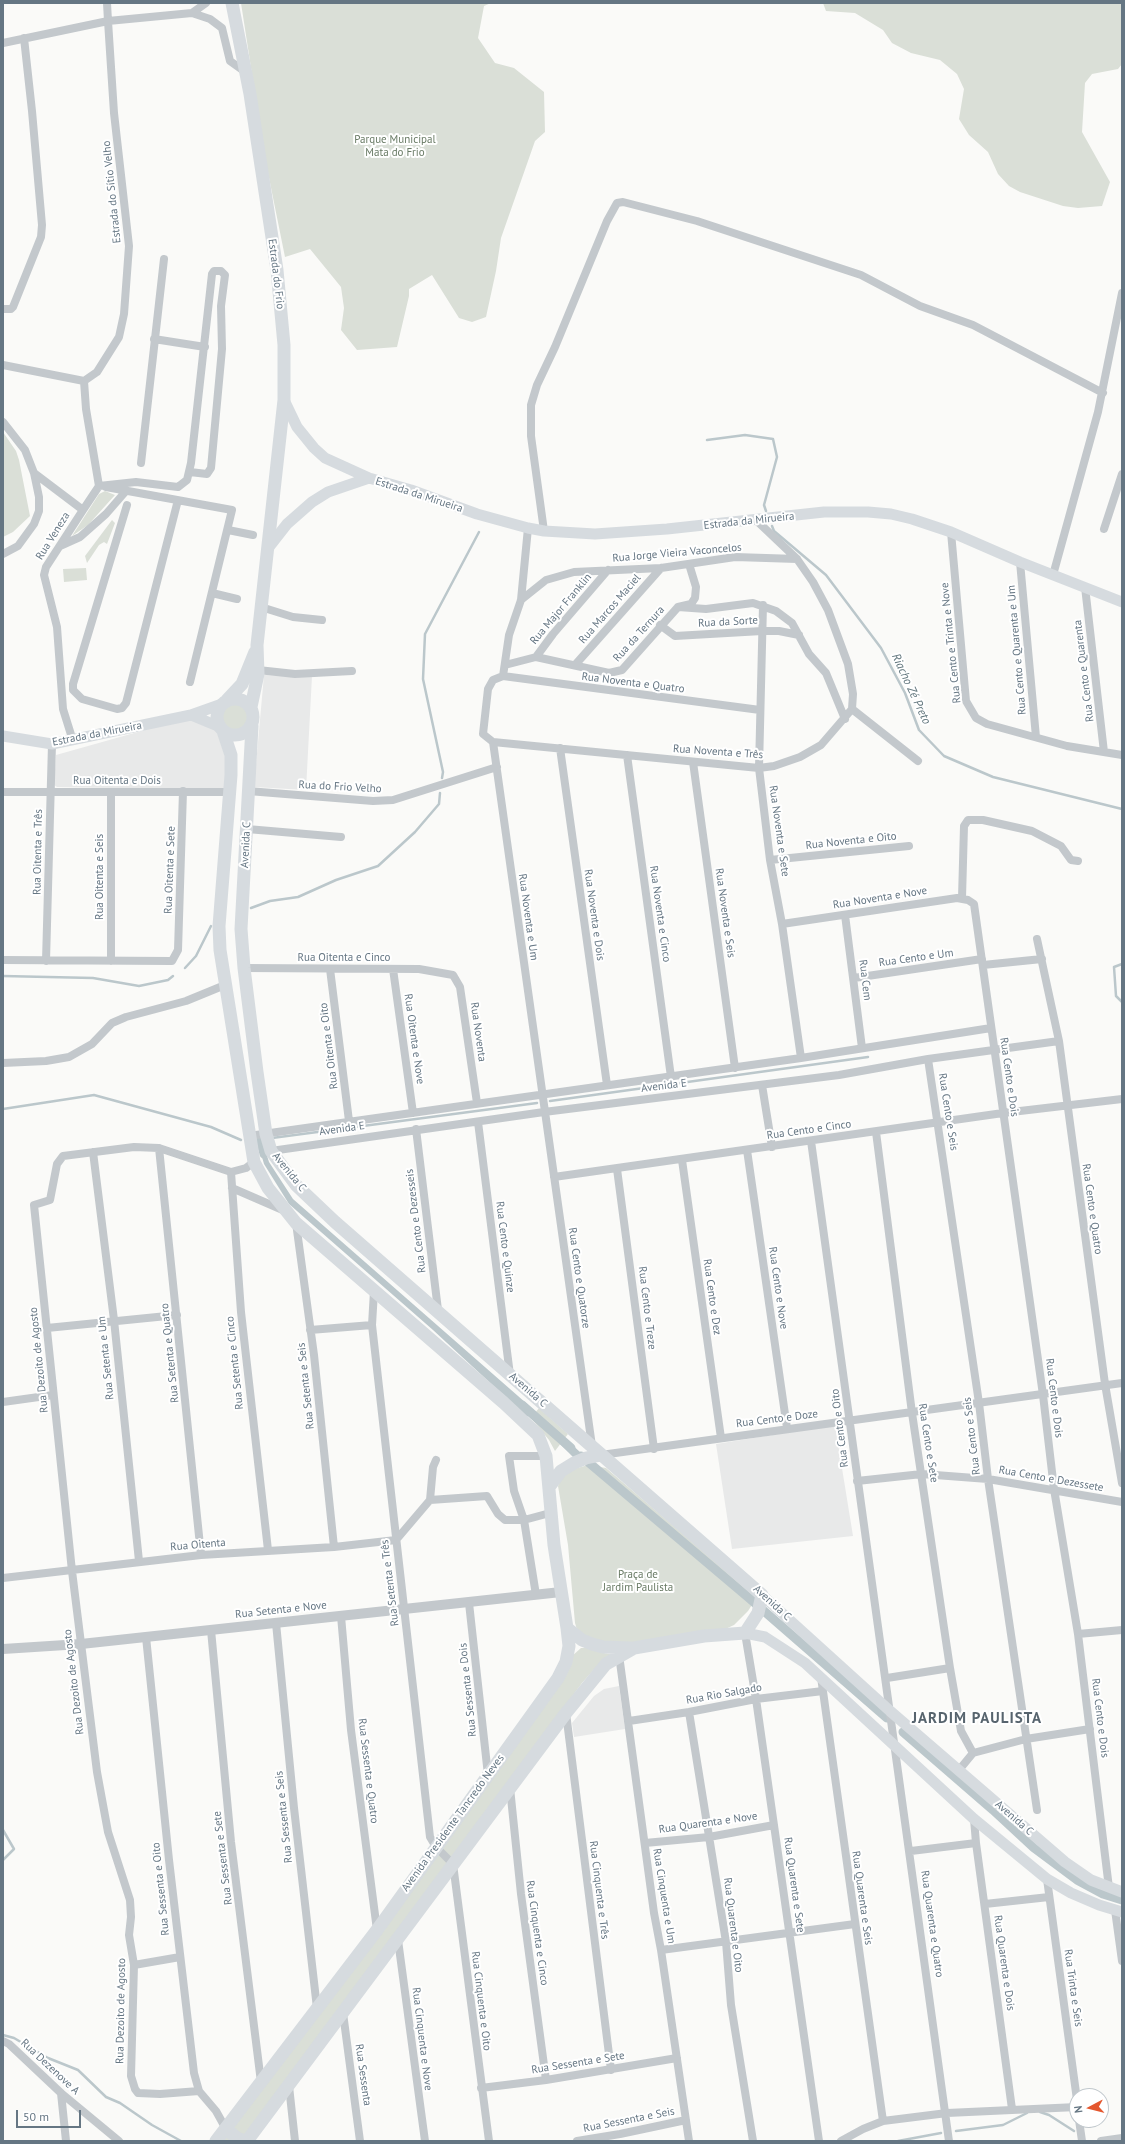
<!DOCTYPE html>
<meta charset="utf-8">
<style>
body{margin:0}
#map{position:relative;width:1125px;height:2144px;overflow:hidden;background:#fafaf8;font-family:"PT Sans",sans-serif}
canvas{display:block}
.frame{position:absolute;inset:0;border:4px solid #657683;pointer-events:none}
.north{position:absolute;left:1069px;top:2088px;width:40px;height:40px;box-sizing:border-box;background:#fff;border:1px solid #c1c8cd;border-radius:50%;rotate:263deg;font-size:11px;font-weight:700;line-height:16px;text-align:center;color:#657683}
.north::after{content:'';display:block;margin:auto;width:14px;height:18px;background:#e4572e;clip-path:polygon(50% 0,100% 100%,50% 72%,0 100%)}
.scale{position:absolute;left:16px;top:2110px;width:65px;height:18px;box-sizing:border-box;border:2px solid #657683;border-top:0;padding-left:5px;font-size:12px;line-height:14px;white-space:nowrap;color:#657683;-webkit-text-stroke:3px #fff;paint-order:stroke}
</style>
<div id="map">
<canvas width="1125" height="2144"></canvas>
<div class="frame"></div>
<div class="north">N</div>
<div class="scale">50 m</div>
</div>
<script>
const g = document.querySelector('canvas').getContext('2d');
g.lineJoin = 'round';
function fillPath(path, color) { g.fillStyle = color; g.fill(path, 'evenodd'); }
const toPath = rows => new Path2D(rows.map(r => 'M' + r).join(''));
function stroke(path, color, width, dash) { g.strokeStyle = color; g.lineWidth = width; g.lineCap = dash ? 'butt' : 'round'; g.setLineDash(dash || []); g.stroke(path); }
function drawText(font, color, halo, rows, align = 'center') {
  g.font = font + ' "PT Sans",sans-serif'; g.lineWidth = 4; g.setLineDash([]); g.textBaseline = 'middle'; g.strokeStyle = halo; g.fillStyle = color; for (const [text, x, y, turn = 0] of rows) {
    g.save(); g.translate(x, y); g.rotate((+turn || 0) * Math.PI / 180); g.textAlign = isNaN(turn) ? turn : align; if (halo) g.strokeText(text, 0, 0); g.fillText(text, 0, 0); g.restore();
  }
}
fillPath(toPath([
 [264,675,312,676,306,790,254,787],
 [184,719,195,721,220,732,228,763,224,790,57,787,54,785,56,755],
 [835,1425,853,1536,732,1549,716,1444],
 [619,1686,625,1729,574,1737,572,1723,594,1696,604,1689]
]), '#e8e9e9');
fillPath(toPath([
 [241,3,491,3,484,6,478,38,495,63,514,68,544,92,545,132,535,141,501,238,496,271,486,317,472,322,459,318,432,275,409,289,409,296,397,347,357,350,341,330,344,308,341,287,310,249,285,257,265,158],
 [823,3,1122,3,1122,64,1118,69,1092,74,1085,83,1082,132,1110,182,1102,206,1078,208,1063,206,1020,192,1009,186,998,174,988,152,969,135,959,119,964,89,957,74,940,60,911,53,892,43,883,30,855,13,826,11],
 [3,432,16,451,19,460,30,516,13,532,3,537],
 [105,491,115,495,88,525,72,536,99,494],
 [112,520,115,523,107,544,104,542,99,545,87,563,85,556],
 [86,568,87,580,64,582,63,569],
 '221 718a14 14 0 1 1 28 0a14 14 0 1 1-28 0Z',
 [539,1408,568,1434,555,1451,549,1440,531,1418],
 [588,1465,606,1468,757,1597,748,1611,734,1625,717,1633,604,1653,614,1655,598,1665,582,1683,245,2141,220,2141,572,1656,581,1648,589,1648,578,1633,575,1623,568,1545,558,1486,562,1476,574,1469]
]), '#dadfd7');
fillPath(toPath([
 [258,1143,263,1143,269,1162,293,1199,534,1410,527,1417,433,1330,289,1204,264,1164],
 [565,1438,581,1453,575,1459,560,1444]
]), '#bbc7cb');
stroke(toPath([
 [707,440,745,435,773,439,777,457,764,505,766,511],
 [772,526,774,531,826,575,881,648,905,693,919,730,944,756,993,777,1122,809],
 [442,778,443,772,423,679,425,634,479,532],
 [251,908,270,901,298,897,336,880,378,866,415,832,439,804,440,793],
 [1122,964,1114,967,1116,996,1122,1002],
 [185,968,196,956,211,926],
 [3,976,93,978,139,986,168,980,173,976],
 [550,1101,868,1057],
 [3,1109,94,1095,211,1127,241,1140],
 [272,1138,537,1103],
 [3,1830,14,1849,3,1860],
 [3,2035,14,2038,48,2058,78,2070,106,2097,120,2103,152,2125,181,2141],
 [1040,2112,1049,2115,1074,2131],
 [956,2131,1003,2125,1027,2113],
 [898,2141,941,2133]
]), '#bbc7cb', 2.5);
stroke(toPath([
 [260,1139,264,1154],
 [522,1405,571,1448],
 [581,1456,749,1598,887,1718],
 [903,1732,993,1810,1034,1848,1077,1880,1103,1894,1122,1900]
]), '#bbc7cb', 9);
stroke(toPath([
 [192,13,206,3],
 [3,43,108,21,107,3],
 [3,309,11,309,13,307,41,237,42,225,32,111,24,38],
 [154,339,205,347],
 [3,365,84,381],
 [3,422,25,450,34,473,83,510,46,567,44,575,57,627,63,709,73,741],
 [141,463,164,259],
 [99,486,136,482,178,487,187,480,191,463,212,274,214,271,221,271,225,275,221,306,222,349,211,468,207,474,190,472],
 [106,487,232,510,190,682],
 [127,505,73,684,73,690,82,699,117,709,122,708,126,703,178,500],
 [83,510,99,486,86,409,84,381,97,372,119,337,124,314,129,246,114,113,108,21,192,13,210,19,222,28,230,61,244,71],
 [757,521,797,559,813,582,828,610,848,664,853,694,852,709,821,745,800,757,774,766,759,768,493,742,483,734,488,689,493,680,503,676,760,710],
 [1104,529,1122,474],
 [228,530,253,535],
 [544,531,531,436,531,405,537,385,555,347,607,221,617,203,623,202,697,221,861,275,920,306,973,325,1103,393],
 [951,532,966,701,976,718,987,724,1067,746,1122,755],
 [60,546,80,537,106,514,126,491],
 [3,554,18,546,34,524,39,511,39,497,34,473],
 [1020,562,1036,737],
 [1053,575,1098,412,1122,293],
 [1085,587,1104,752],
 [212,593,237,599],
 [521,600,546,580,574,572,661,568,735,557,797,559],
 [763,605,759,768,770,860,782,924,801,1058],
 [261,607,293,617,322,620],
 [678,607,706,609,753,603,776,611,792,623,809,654,826,673,845,719],
 [660,625,675,636,762,631,779,631,799,635],
 [536,657,609,673,622,670,678,607,691,604,695,598,696,587,689,564],
 [505,665,536,657,553,634,608,570],
 [575,665,661,568],
 [258,670,295,674,352,671],
 [503,676,509,635,521,600,528,528],
 [852,709,918,761],
 [493,742,592,1446],
 [560,748,607,1085],
 [627,755,671,1077],
 [693,762,735,1068],
 [248,791,373,801,393,800,497,767],
 [3,792,231,792],
 [111,792,111,961],
 [247,829,341,837],
 [770,860,909,846],
 [962,898,964,826,968,820,983,820,1032,831,1061,846,1071,860,1078,861],
 [845,915,862,1048],
 [782,924,957,898,968,900,974,904,1043,1395,1054,1489,1078,1634,1109,1888],
 [1037,939,1059,1041,1105,1384,1122,1483],
 [3,960,172,961,178,950,183,791],
 [46,961,52,744],
 [983,965,1042,959],
 [244,968,419,969,453,975,460,987,477,1103],
 [330,969,349,1121],
 [393,969,413,1113],
 [854,978,982,959],
 [928,1059,979,1403,988,1479,1037,1810],
 [3,1063,46,1061,69,1057,92,1044,112,1023,126,1017,186,1001,225,985],
 [762,1085,772,1147],
 [478,1122,510,1375],
 [416,1129,438,1310],
 [876,1132,912,1413,950,1668,961,1731,973,1753],
 [249,1136,801,1058,991,1028],
 [811,1141,949,2141],
 [159,1148,201,1555],
 [747,1150,787,1428],
 [271,1151,544,1112,839,1075,928,1059,1059,1041],
 [93,1152,114,1320,139,1561],
 [682,1160,721,1438],
 [617,1169,654,1449],
 [231,1172,241,1312,268,1550],
 [554,1177,1003,1113,1122,1099],
 [232,1188,285,1211],
 [296,1223,314,1355,334,1547],
 [374,1291,372,1325,430,1837,436,1847,453,1864,489,2141],
 [47,1328,177,1315],
 [310,1330,372,1325],
 [3,1402,53,1395],
 [601,1455,1122,1383],
 [857,1481,922,1474,988,1479,1122,1502],
 [430,1500,487,1496,498,1514,505,1520,524,1520,550,1513],
 [3,1578,201,1555,334,1547,396,1540,430,1500,433,1467,436,1460],
 [536,1595,524,1520,514,1491,509,1456,546,1456],
 [469,1603,488,1775],
 [341,1616,351,1730,377,1930],
 [276,1623,294,1808,317,2008],
 [211,1630,231,1842,261,2082],
 [745,1633,756,1699,819,2141],
 [1078,1634,1122,1630],
 [146,1637,169,1860,194,2073,199,2091,216,2111,226,2129],
 [619,1655,654,1913,661,1950,689,2141],
 [821,1677,883,2121],
 [887,1678,950,1668],
 [689,1712,726,1942,731,2005,753,2141],
 [566,1713,611,2070],
 [629,1721,689,1712,756,1699,823,1691],
 [959,1770,973,1753,1026,1739,1090,1729],
 [510,1788,521,1894,546,2080],
 [974,1819,976,1843,1012,2109],
 [645,1843,709,1837,774,1825],
 [911,1851,976,1843],
 [1047,1879,1077,2100],
 [985,1904,1049,1897],
 [1115,1910,1122,1961],
 [398,1940,425,2141],
 [661,1950,855,1924],
 [134,1965,180,1957],
 [343,2013,360,2141],
 [3,2041,9,2044,61,2093,119,2141],
 [289,2086,295,2141],
 [481,2088,546,2080,677,2058],
 [199,2091,160,2094,138,2093,135,2089,131,2076,134,1965,129,1935,131,1917,130,1900,108,1832,97,1772,72,1571,34,1205,50,1200,57,1164,63,1156,134,1147,159,1148,231,1172,246,1168,254,1162],
 [61,2093,66,2141],
 [1079,2120,1082,2141],
 [577,2141,620,2134,686,2120],
 [841,2141,863,2129,883,2121,947,2113,1077,2107],
 [1101,2141,1122,2138]
]), '#c3c8cc', 8);
stroke(toPath([
 [3,1649,81,1644,561,1592]
]), '#c3c8cc', 10);
stroke(toPath([
 [284,400,297,427,314,448,325,458,369,478,411,490,477,514,528,528,544,531,595,534,667,529,824,512,868,512,891,514,912,519,951,532,1020,562,1122,602],
 [269,547,287,524,312,502,328,492,369,478],
 [191,715,220,727],
 [3,736,52,744,191,715,222,704],
 [762,1595,890,1711,1065,1862,1091,1880,1122,1892],
 [745,1633,765,1637,805,1663,974,1819,1047,1879,1071,1893,1099,1905,1122,1912]
]), '#d6dbdf', 11);
stroke(toPath([
 [232,3,250,94,277,270,284,345,284,400,257,645,258,674,251,707],
 '217 717a18 18 0 1 1 36 0a18 18 0 1 1-36 0Z',
 [227,700,242,684,255,652],
 [549,1487,561,1471,574,1463,586,1458,601,1455],
 [567,1628,582,1640,592,1644,603,1647,630,1648],
 [226,2129,237,2138,245,2141],
 [216,2141,377,1930,558,1678,566,1662,569,1646,567,1628,554,1545,546,1456,538,1435,504,1403,296,1223,268,1188,254,1162,220,950,219,926,231,775,231,755,223,731],
 [247,2141,566,1713,606,1664,634,1648,704,1636,745,1633,758,1613,762,1595,335,1222,296,1185,271,1151,266,1134,257,1072,244,968,241,929,252,726]
]), '#d6dbdf', 13);
drawText('11px', '#687a64', '#fff', [
 ["Parque Municipal",395,140],
 ["Mata do Frio",395,153],
 ["Praça de",638,1575],
 ["Jardim Paulista",638,1588]
]);
drawText('11px', '#657683', '#fff', [
 ["Estrada do Sítio Velho",112,192,-96],
 ["Estrada do Frio",276,274,83],
 ["Estrada da Mirueira",419,495,18],
 ["Estrada da Mirueira",749,521,-6],
 ["Rua Veneza",53,536,-58],
 ["Rua Jorge Vieira Vaconcelos",677,553,-5],
 ["Rua Major Franklin",561,609,-50],
 ["Rua Marcos Maciel",610,609,-49],
 ["Rua da Sorte",728,622,-3],
 ["Rua da Ternura",639,634,-48],
 ["Rua Cento e Trinta e Nove",951,643,-96],
 ["Rua Cento e Quarenta e Um",1017,650,-95],
 ["Rua Cento e Quarenta",1084,671,-97],
 ["Rua Noventa e Quatro",633,683,7],
 ["Estrada da Mirueira",97,734,-11],
 ["Rua Noventa e Três",718,752,4],
 ["Rua Oitenta e Dois",117,781],
 ["Rua do Frio Velho",340,787,3],
 ["Rua Noventa e Sete",779,831,82],
 ["Rua Noventa e Oito",851,841,-6],
 ["Avenida C",246,845,-87],
 ["Rua Oitenta e Três",38,852,-89],
 ["Rua Oitenta e Sete",170,870,-88],
 ["Rua Oitenta e Seis",100,877,-90],
 ["Rua Noventa e Nove",880,898,-9],
 ["Rua Noventa e Seis",725,913,82],
 ["Rua Noventa e Cinco",660,914,82],
 ["Rua Noventa e Dois",594,915,82],
 ["Rua Noventa e Um",528,917,82],
 ["Rua Oitenta e Cinco",344,958],
 ["Rua Cento e Um",916,958,-8],
 ["Rua Cem",865,980,83],
 ["Rua Noventa",478,1032,82],
 ["Rua Oitenta e Nove",414,1039,82],
 ["Rua Oitenta e Oito",329,1046,-97],
 ["Rua Cento e Dois",1009,1077,82],
 ["Avenida E",664,1086,-7],
 ["Rua Cento e Seis",948,1112,81],
 ["Avenida E",342,1129,-8],
 ["Rua Cento e Cinco",809,1130,-8],
 ["Avenida C",289,1172,51],
 ["Rua Cento e Quatro",1092,1209,82],
 ["Rua Cento e Dezesseis",416,1221,-97],
 ["Rua Cento e Quinze",505,1247,83],
 ["Rua Cento e Quatorze",579,1278,82],
 ["Rua Cento e Nove",778,1288,82],
 ["Rua Cento e Dez",712,1297,82],
 ["Rua Cento e Treze",647,1308,83],
 ["Rua Setenta e Quatro",170,1353,-96],
 ["Rua Setenta e Um",106,1358,-96],
 ["Rua Dezoito de Agosto",39,1360,-96],
 ["Rua Setenta e Cinco",235,1363,-96],
 ["Rua Setenta e Seis",306,1386,-96],
 ["Avenida C",528,1390,41],
 ["Rua Cento e Dois",1054,1398,83],
 ["Rua Cento e Doze",777,1419,-7],
 ["Rua Cento e Oito",840,1428,-97],
 ["Rua Cento e Seis",972,1436,-97],
 ["Rua Cento e Sete",928,1443,81],
 ["Rua Cento e Dezessete",1051,1479,10],
 ["Rua Oitenta",198,1545,-5],
 ["Rua Setenta e Três",390,1583,-97],
 ["Avenida C",772,1603,42],
 ["Rua Setenta e Nove",281,1610,-6],
 ["Rua Dezoito de Agosto",74,1682,-97],
 ["Rua Sessenta e Dois",468,1690,-96],
 ["Rua Rio Salgado",724,1694,-10],
 ["Rua Cento e Dois",1100,1718,83],
 ["Rua Sessenta e Quatro",368,1771,83],
 ["Rua Sessenta e Seis",284,1817,-96],
 ["Avenida C",1014,1818,41],
 ["Avenida Presidente Tancredo Neves",453,1823,-54],
 ["Rua Quarenta e Nove",708,1823,-8],
 ["Rua Sessenta e Sete",223,1858,-97],
 ["Rua Quarenta e Sete",794,1885,82],
 ["Rua Sessenta e Oito",161,1889,-96],
 ["Rua Cinquenta e Três",599,1890,83],
 ["Rua Cinquenta e Um",664,1896,81],
 ["Rua Quarenta e Seis",862,1898,82],
 ["Rua Quarenta e Quatro",932,1924,82],
 ["Rua Quarenta e Oito",733,1925,83],
 ["Rua Cinquenta e Cinco",537,1933,82],
 ["Rua Quarenta e Dois",1004,1963,82],
 ["Rua Trinta e Seis",1073,1988,82],
 ["Rua Cinquenta e Oito",481,2001,83],
 ["Rua Dezoito de Agosto",121,2011,-89],
 ["Rua Cinquenta e Nove",422,2039,83],
 ["Rua Sessenta e Sete",578,2063,-9],
 ["Rua Dezenove A",50,2067,43],
 ["Rua Sessenta",363,2075,82],
 ["Rua Sessenta e Seis",629,2120,-11]
]);
drawText('italic 12px', '#60757c', '#fff', [
 ["Riacho Zé Preto",911,689,65]
]);
g.letterSpacing = '1px';
drawText('bold 15px', '#57646e', '#fff', [
 ["JARDIM PAULISTA",977,1719]
]);
g.letterSpacing = '0px';
</script>
